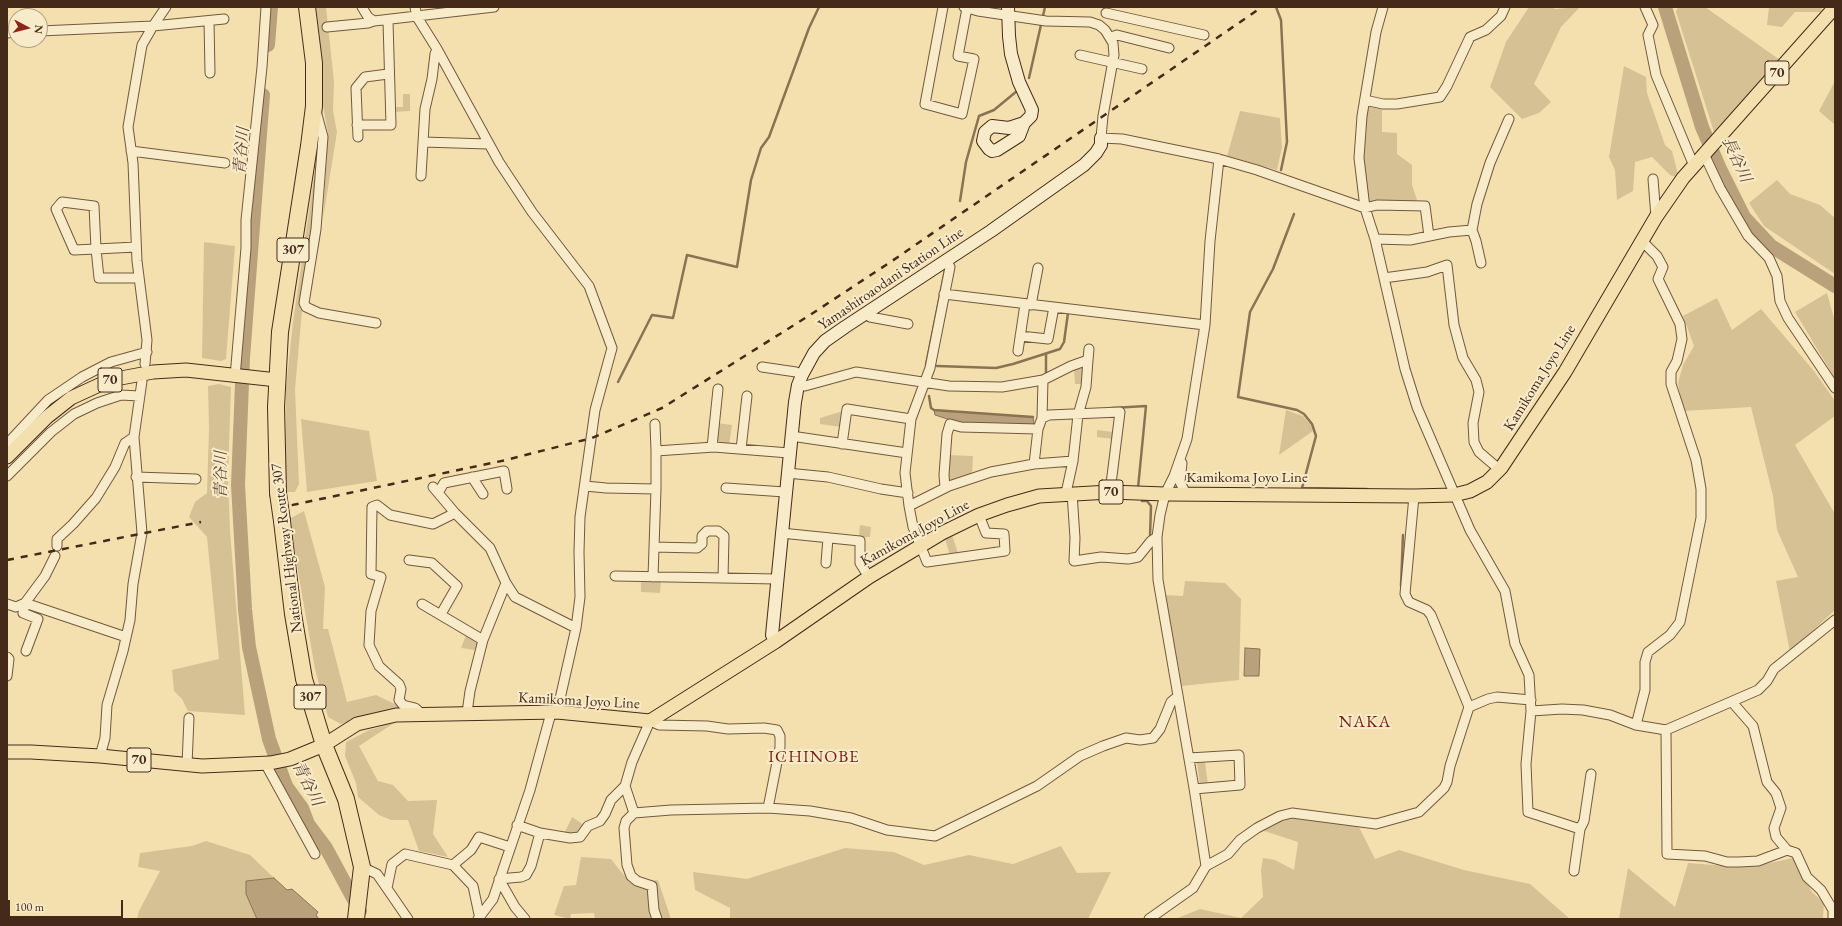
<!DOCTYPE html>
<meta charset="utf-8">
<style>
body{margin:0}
#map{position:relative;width:1842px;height:926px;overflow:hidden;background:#f4e0ae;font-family:"EB Garamond",serif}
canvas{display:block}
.frame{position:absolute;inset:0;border:8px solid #462a19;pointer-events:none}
.north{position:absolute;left:8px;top:8px;width:40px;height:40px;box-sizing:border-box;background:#f8ebca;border:1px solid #b19e83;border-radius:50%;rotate:97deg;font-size:11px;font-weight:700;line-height:16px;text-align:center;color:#462a19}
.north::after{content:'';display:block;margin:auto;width:14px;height:18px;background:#8f2418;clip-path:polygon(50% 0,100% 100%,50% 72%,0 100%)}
.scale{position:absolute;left:8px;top:900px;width:115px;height:18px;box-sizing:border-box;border:2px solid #462a19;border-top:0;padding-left:5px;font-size:12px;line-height:14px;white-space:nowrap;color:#462a19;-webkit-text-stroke:3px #f8ebca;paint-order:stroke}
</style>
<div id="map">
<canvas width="1842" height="926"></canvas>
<div class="frame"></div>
<div class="north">N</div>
<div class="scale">100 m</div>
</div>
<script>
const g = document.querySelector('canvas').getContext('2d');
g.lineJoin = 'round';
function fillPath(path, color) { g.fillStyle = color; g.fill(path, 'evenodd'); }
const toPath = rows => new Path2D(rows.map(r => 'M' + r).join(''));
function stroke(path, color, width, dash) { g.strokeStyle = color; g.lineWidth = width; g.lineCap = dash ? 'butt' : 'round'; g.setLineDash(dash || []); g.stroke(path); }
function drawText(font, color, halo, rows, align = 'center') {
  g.font = font + ' "EB Garamond","Noto Serif JP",serif'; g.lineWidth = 4; g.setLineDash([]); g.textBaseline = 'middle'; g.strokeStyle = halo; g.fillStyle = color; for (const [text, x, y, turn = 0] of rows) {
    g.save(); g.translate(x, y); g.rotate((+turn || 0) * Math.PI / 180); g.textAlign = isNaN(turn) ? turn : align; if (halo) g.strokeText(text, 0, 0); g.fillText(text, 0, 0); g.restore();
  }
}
fillPath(toPath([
 [316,7,326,7,334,82,333,111,337,132,323,219,328,133,323,106,323,66],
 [1529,7,1551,7,1555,9,1580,7,1561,27,1534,84,1551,102,1539,113,1522,119,1490,87,1506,42],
 [1678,7,1705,7,1780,60,1714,132,1676,12],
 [1769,7,1822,7,1821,12,1795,12,1782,27,1767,25],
 [1624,66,1646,77,1647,93,1665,145,1672,151,1679,178,1670,175,1652,157,1635,162,1633,191,1617,200,1615,170,1609,157],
 [1835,81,1835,125,1819,111],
 [403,94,410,94,410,111,393,112,394,107,403,107],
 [1367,104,1382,108,1382,132,1397,133,1397,154,1412,165,1412,185,1418,203,1369,204,1363,151],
 [1240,111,1280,118,1282,147,1277,170,1227,156],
 [320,136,311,232,300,308,302,311,295,389,299,484,295,492,287,492,285,461,286,388,293,322],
 [1777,180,1790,194,1820,205,1835,218,1835,274,1764,226,1749,203],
 [204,242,235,246,226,359,221,361,202,358],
 [1827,293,1835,322,1834,377,1795,312],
 [1717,298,1732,330,1761,309,1814,371,1835,401,1835,416,1795,445,1835,514,1835,610,1790,652,1776,581,1798,577,1777,530,1773,496,1751,407,1683,411,1678,383,1683,365,1694,346,1683,316],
 [1082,367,1084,370,1083,384,1075,384,1074,369],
 [219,384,231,387,228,477,230,531,245,715,188,711,182,699,174,691,172,670,219,659,207,537,189,517,195,502,207,493,209,429,208,386],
 [1286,410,1303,416,1310,424,1313,431,1279,455],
 [843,411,841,427,820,424,820,418],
 [301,419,369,431,377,481,307,492],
 [717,423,732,425,729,446,714,445],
 [1097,430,1113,432,1113,439,1097,437],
 [948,455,973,456,972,476,947,484],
 [304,511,325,587,323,629,328,629,347,702,376,695,405,709,372,713,341,724,328,717,315,669,295,554,291,518],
 [860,525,871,527,870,537,859,537],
 [952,535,958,553,950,555,945,539],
 [641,580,661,581,660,593,641,592],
 [1185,581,1225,583,1241,599,1239,680,1182,686,1165,595,1183,596],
 [466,635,477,643,475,650,461,648],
 [394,723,359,746,378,781,393,785,408,801,437,800,433,834,448,857,419,851,408,820,391,820,379,815,358,797,356,783,345,756,346,742,369,730],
 [1205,762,1208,785,1200,785,1197,763],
 [1295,816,1358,825,1375,859,1399,850,1464,870,1530,884,1570,919,1175,919,1200,909,1241,918,1263,897,1261,870,1263,858,1275,860,1294,870,1298,842,1258,829,1280,818],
 [572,817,584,825,579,834,564,834],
 [206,841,250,855,274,878,246,881,246,894,257,919,137,919,139,911,160,871,138,867,140,853,192,846],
 [1061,846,1077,873,1111,872,1088,919,730,919,730,908,695,890,693,872,747,879,845,848,894,852,924,865,969,855,1013,864],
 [581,857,611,859,630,883,658,880,671,919,595,919,594,913,571,914,570,919,554,915,564,886,576,885],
 [1793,858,1812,892,1824,903,1823,919,1619,919,1628,868,1675,907,1688,863,1740,867,1761,865]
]), '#d6c195');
const water = toPath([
 [934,410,1033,417,1034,424,1031,427,963,424,935,415,934,410],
 [1245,648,1260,649,1259,676,1244,676,1245,648],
 [274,878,287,890,292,889,318,912,316,915,319,919,257,919,246,894,246,881,274,878]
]);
fillPath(water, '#b9a27b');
stroke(water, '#8b7254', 1);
stroke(toPath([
 [1276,7,1281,20,1287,142,1281,170],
 [1029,78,1045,7],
 [960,201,966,162,979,116,994,110,1017,91],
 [1294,214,1273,269,1250,312,1238,397,1297,410,1304,414,1312,424,1316,436,1302,488,1367,489],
 [1046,354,1046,375],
 [926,365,945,270],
 [937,366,996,368,1013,364,1060,349,1064,342,1068,313],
 [618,382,652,315,673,318,687,255,737,267,751,180,761,148,769,137,809,28,819,7],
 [929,396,931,408,934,410,1033,417],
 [1112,408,1146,406,1138,488],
 [1142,501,1147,501,1151,506,1150,536],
 [1401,586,1403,535]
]), '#8b7254', 2.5);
stroke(toPath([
 [1665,7,1702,127,1720,169,1744,217,1771,246,1835,286],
 [268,45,271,7],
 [263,95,243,358,238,485,245,609,249,647,269,739,282,775,286,786,302,808,308,824,326,848,360,911]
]), '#b9a27b', 14);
const street = toPath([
 [362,7,368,17,374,21],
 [415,7,417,17,437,49,499,162,532,212,589,286,612,348,595,410,580,517,579,552,580,597,576,628,557,712],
 [943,7,925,104,962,114,974,59,958,56,967,8],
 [964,7,978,11,1046,21,1090,22,1099,25,1105,30,1113,43,1114,55,1103,116,1101,138,1122,139,1219,159,1257,170,1365,208,1377,205,1425,206,1429,236],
 [1383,7,1376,32,1362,116,1359,158,1365,208,1375,239,1405,369,1417,407,1470,530,1505,591,1515,644,1529,675,1531,711,1526,764,1528,812,1580,829,1574,871],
 [1645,7,1653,25,1648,35,1656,75,1694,166],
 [1106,13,1204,35],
 [209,21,210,73],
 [327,27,368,23,374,21,494,7],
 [40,31,153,26,224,19],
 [7,33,16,32],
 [1111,37,1117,35,1169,48],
 [1080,55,1142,69],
 [1365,100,1383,104,1397,104,1440,97,1447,86,1470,37,1486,30,1501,16,1505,7],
 [316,111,323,137,316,229,304,303,306,307,319,313,376,323],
 [357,125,391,125,388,21],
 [358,137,356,88,365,77,388,74],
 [423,142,488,144],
 [131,151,225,163],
 [1704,154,1720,188,1748,236,1769,258,1777,276,1780,301,1788,318,1835,388],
 [421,176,425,109,432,79,435,54,437,49],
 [1653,179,1656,217],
 [1375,239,1410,240,1449,232,1472,230],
 [136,247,96,249,74,250,56,209,62,202,94,206,96,249,99,278,139,278],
 [946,259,950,267,930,368,911,419,905,473,909,506,913,527,927,562,1005,551,1004,534,986,533,979,515],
 [1481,263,1476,241,1472,230,1477,204,1490,163,1509,119],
 [1384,278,1427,272,1447,265,1454,325,1463,358,1476,380,1479,392,1473,423,1474,442,1479,452,1500,470],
 [944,294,1205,325],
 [1031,305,1038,268],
 [865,314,870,317,908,324],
 [1020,336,1048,339,1054,307],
 [1018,351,1025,304],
 [1088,360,1089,349],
 [145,364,147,340,137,261,133,163,128,127,142,45,153,26,166,7],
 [762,367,796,372,802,375],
 [235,377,246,248,246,220,262,67,266,7],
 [798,385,805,386,856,372,949,386,1002,387,1043,380,1071,366,1088,360,1086,387,1078,415,1073,461,1066,493],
 [1042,418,1049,415,1120,412,1110,492],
 [655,424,656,451],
 [791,436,907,453],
 [7,444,48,400,82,377,111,362,147,352],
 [842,444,847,409,911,419],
 [712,447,718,389],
 [741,449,747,396],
 [1182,463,1180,482,1186,494],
 [1034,464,1038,429,1042,418,1043,380],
 [787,473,828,477,881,489,908,493],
 [7,476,51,432,74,414,97,403,121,395,139,396],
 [136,477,196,479],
 [472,477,483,494],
 [585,486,606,488,656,489,656,451,714,447,789,453],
 [433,487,455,513,490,548,506,583,483,640,470,691,467,713],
 [726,488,785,492],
 [945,488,944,475,947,434,950,424,961,427,1038,429],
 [438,493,444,483,504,471,507,489],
 [1072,493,1075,538,1074,561,1101,557,1128,559,1138,557,1151,541,1157,537],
 [1414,496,1405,594,1409,602,1427,610,1431,615,1469,707],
 [909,506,949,486,991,472,1034,464,1073,461],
 [781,533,860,541,860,563,869,577],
 [57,546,57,539,73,524,96,498,115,467,125,443,134,437],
 [654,547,697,548,702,544,702,536,707,531,718,531,724,536,723,578],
 [409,560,432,563,457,586,441,614],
 [826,563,828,538],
 [615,576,777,579],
 [653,577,656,489],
 [506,583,515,597,576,628],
 [7,604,16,607,25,603,45,576,55,556],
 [422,604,483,640],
 [26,651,38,619,23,613,25,603,126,637],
 [7,657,9,659,7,676],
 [1732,702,1753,726,1767,782,1776,793,1781,808,1774,828,1776,837,1787,850,1796,853,1807,877,1821,890,1833,910,1833,919],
 [1469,707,1488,699,1497,697,1531,700],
 [1531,711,1562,709,1583,710,1610,715,1636,725,1666,730,1758,690,1767,681,1774,669,1835,620],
 [422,714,415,708,403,705,399,700,401,689,399,684,379,666,369,645,371,611,381,577,371,574,372,507,377,505,390,515,433,524,455,513],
 [1636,725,1645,690,1645,662,1648,652,1670,635,1680,622,1701,518,1701,489,1696,460,1671,384,1671,372,1677,361,1682,339,1680,324,1658,279,1663,267,1657,256,1641,240],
 [1666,730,1667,854,1705,856,1727,862,1739,862,1758,861,1787,850],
 [100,756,105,738,107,705,123,651,130,620,133,584,142,533,134,437,142,381],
 [1189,758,1239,755,1240,785,1194,789],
 [265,763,315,854],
 [187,765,189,718],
 [625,786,634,813,671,810,768,808,810,811,851,818,887,830,935,836,1037,786,1080,756,1103,746,1126,738,1140,740,1153,738,1160,729,1171,702,1177,697],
 [634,813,626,821,624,828,627,865,631,876,637,881,652,886,654,910,657,919],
 [517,825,540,833,570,838,580,837,588,826,600,821,605,814,611,800,625,786,632,762,650,721,659,725,707,726,728,729,764,728,777,730,780,736,780,747,768,808],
 [1580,829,1584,821,1591,774],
 [453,865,473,886,480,919],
 [1206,866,1228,854,1240,840,1257,828,1280,816,1292,813,1376,824,1419,812,1444,788,1447,782,1450,766,1469,707],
 [362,867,377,874,408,919],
 [387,888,392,864,405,854,453,865,471,850,479,837,510,847],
 [478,919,493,899,530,790,551,713],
 [525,919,515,907,499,879,521,877,526,875,531,866,540,833],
 [1149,919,1193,888,1206,866,1194,788,1158,580,1157,537,1160,515,1165,494,1174,476,1187,439,1205,325,1210,241,1219,159]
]);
const secondary = toPath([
 [1008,7,1009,36,1011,54,1019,82,1032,110,1031,116,1024,123,1009,128,992,126,985,132,983,141,989,149,992,151,997,150,1019,136,1024,123],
 [775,642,772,635,795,402,798,385,802,375,814,353,825,341,845,327,991,231,1084,165,1096,153,1101,145,1101,138]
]);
const primary = toPath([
 [7,457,47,417,71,398,110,380,153,372,186,370,277,380],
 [7,752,31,752,100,756,202,766,225,765,270,763,290,759,324,745,357,724,396,715,557,712,650,721,775,642,869,577,942,533,979,515,1007,505,1039,496,1110,492,1165,494,1414,496,1454,495,1470,491,1487,482,1501,468,1565,372,1656,217,1683,178,1835,7]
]);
const highway = toPath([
 [278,493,276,407,280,332,309,146,314,106,314,63,307,7],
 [282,521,293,614,304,679,324,745,346,799,362,867,356,919]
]);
stroke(street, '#72583e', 11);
stroke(secondary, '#462a19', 14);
stroke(primary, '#462a19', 15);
stroke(highway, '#462a19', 18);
stroke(street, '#f8ebca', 9);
stroke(secondary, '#f8ebca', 12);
stroke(primary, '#f4e0ae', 13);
stroke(highway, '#f4e0ae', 16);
stroke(toPath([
 [278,508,506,460,592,438,662,408,810,315,892,261,1262,7],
 [7,560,201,522]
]), '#462a19', 2.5, [7, 7]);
const highwayBridge = toPath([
 [278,493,282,521]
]);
stroke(highwayBridge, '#462a19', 18, []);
stroke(highwayBridge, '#f4e0ae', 16);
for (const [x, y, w] of [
 [1777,73,24],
 [293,250,32],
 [110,380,24],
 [1111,492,24],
 [310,697,32],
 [139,760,24]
]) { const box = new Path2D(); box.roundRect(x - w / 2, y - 12, w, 24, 3); g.fillStyle = '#f8ebca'; g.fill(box); stroke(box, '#462a19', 1); }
drawText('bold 14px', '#462a19', null, [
 ["70",1777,73],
 ["307",293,250],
 ["70",110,380],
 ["70",1111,492],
 ["307",310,697],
 ["70",139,760]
]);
drawText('15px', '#462a19', '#f8ebca', [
 ["Yamashiroaodani Station Line",891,279,-34],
 ["Kamikoma Joyo Line",1540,378,-58],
 ["Kamikoma Joyo Line",1247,478],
 ["Kamikoma Joyo Line",915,533,-29],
 ["National Highway Route 307",287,548,-97],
 ["Kamikoma Joyo Line",579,701,3]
]);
drawText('italic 16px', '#634832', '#f8ebca', [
 ["青谷川",242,151,-85],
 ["長谷川",1736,160,65],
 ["青谷川",222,475,-90],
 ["青谷川",307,784,63]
]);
g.letterSpacing = '1px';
drawText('17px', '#7a1f14', '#f8ebca', [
 ["NAKA",1365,722],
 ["ICHINOBE",814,757]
]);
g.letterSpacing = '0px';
</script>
